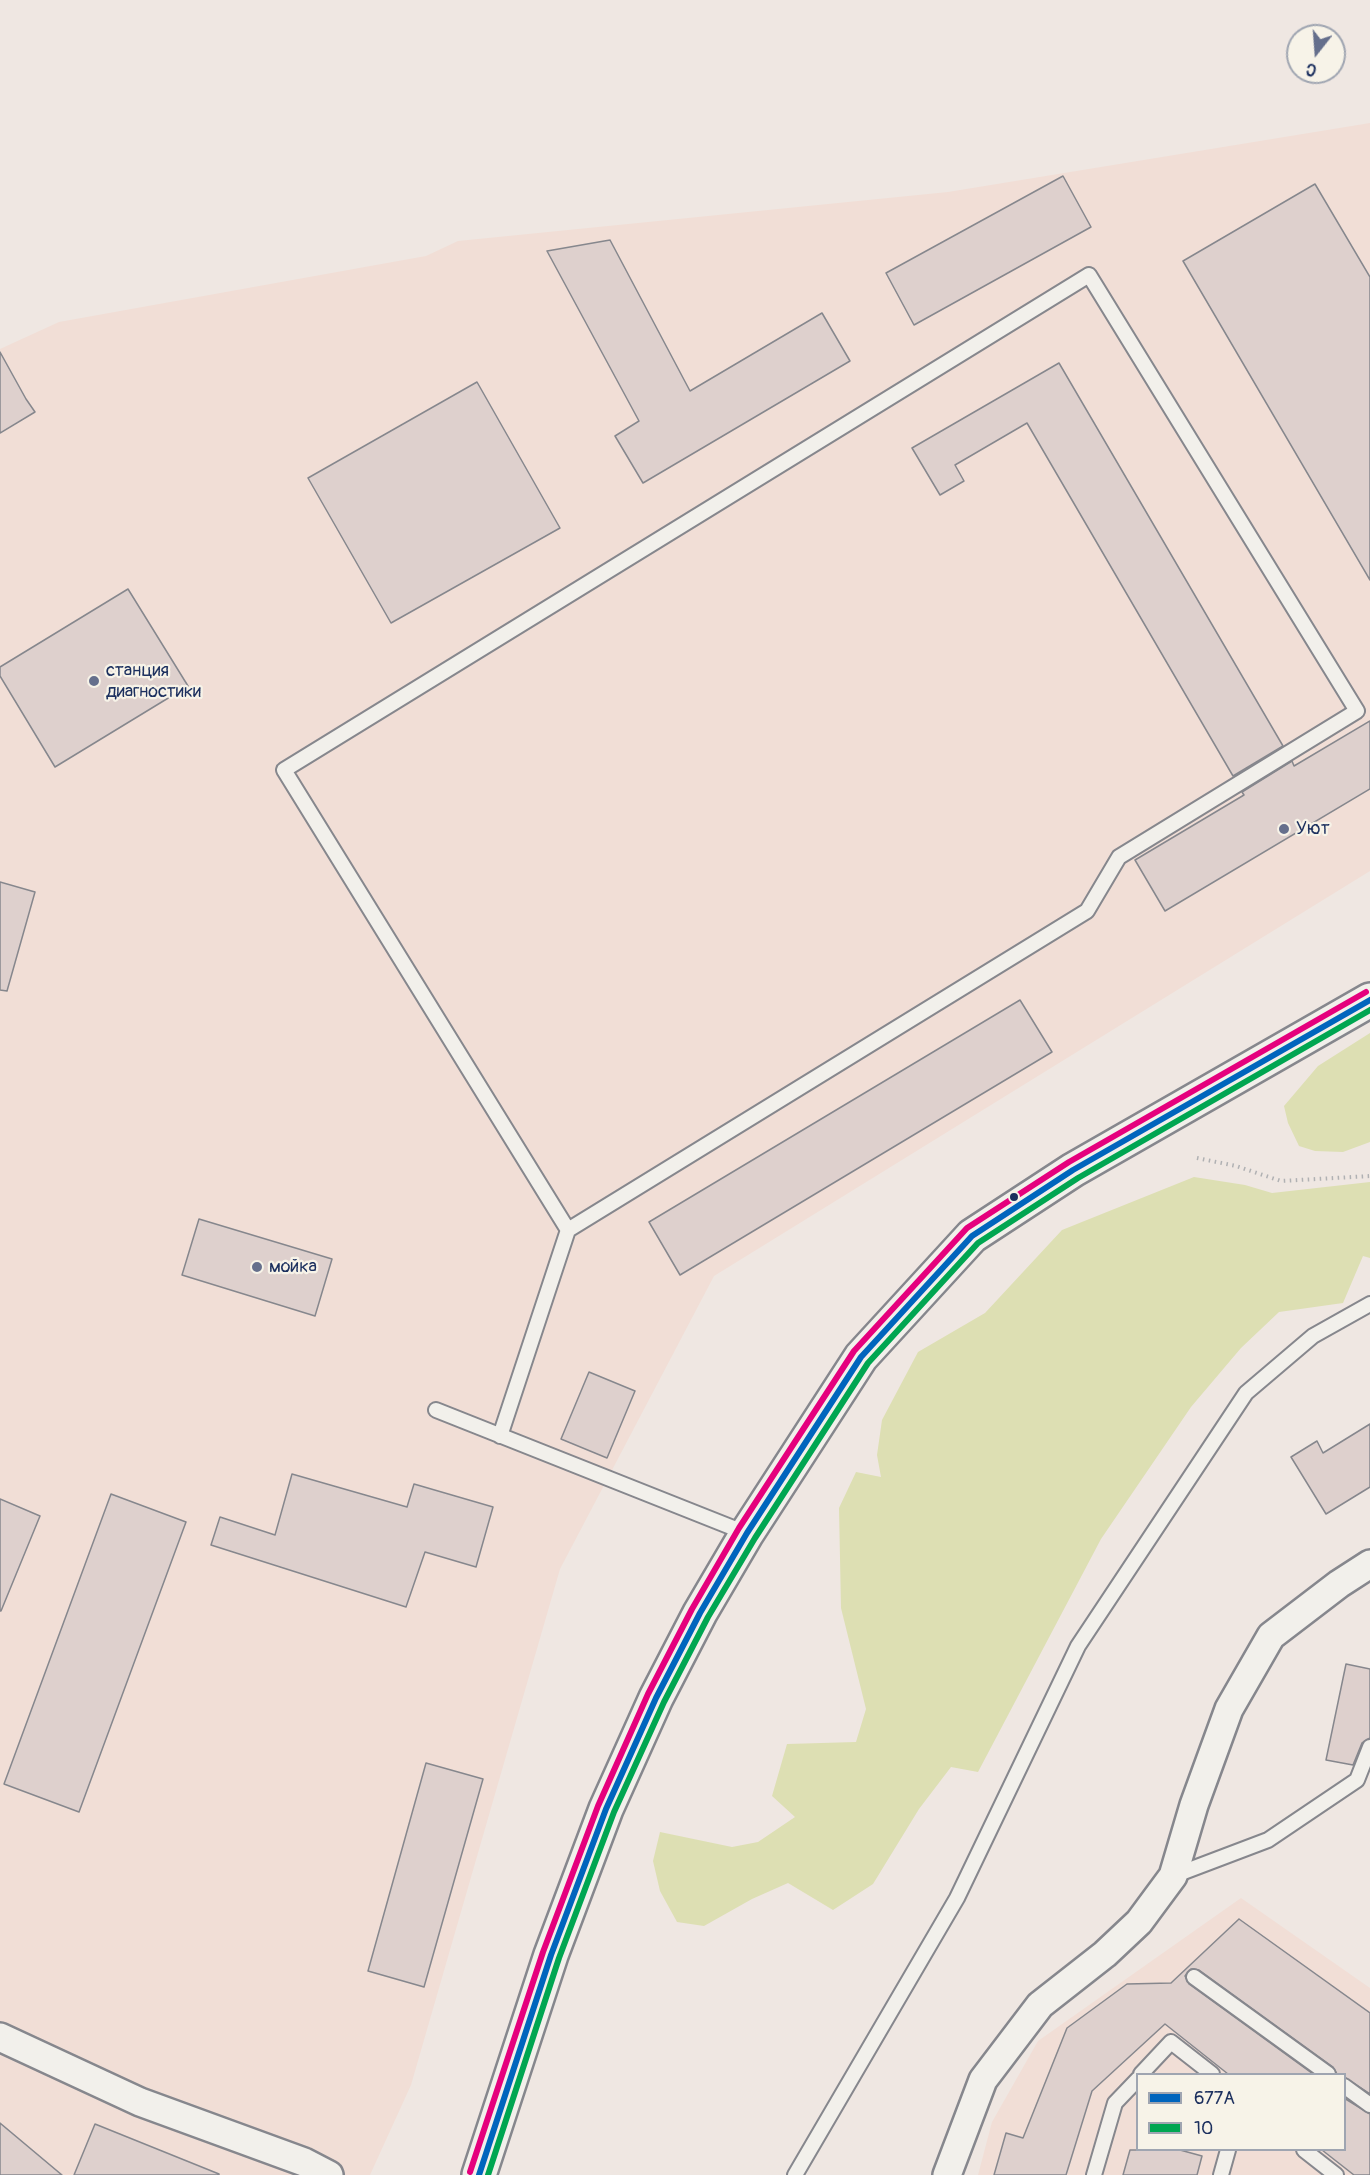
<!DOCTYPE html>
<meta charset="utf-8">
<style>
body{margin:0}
#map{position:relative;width:1370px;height:2175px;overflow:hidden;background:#efe7e2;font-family:Pangolin,sans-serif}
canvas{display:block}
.legend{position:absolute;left:1136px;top:2073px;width:210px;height:78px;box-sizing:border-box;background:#f7f3e8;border:2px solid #9fa5b1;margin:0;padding:8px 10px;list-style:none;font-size:18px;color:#1b2f5e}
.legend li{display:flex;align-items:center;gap:12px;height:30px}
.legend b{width:30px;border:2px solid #9fa5b1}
.north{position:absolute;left:1286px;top:24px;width:60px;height:60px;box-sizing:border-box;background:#f7f3e8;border:2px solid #9fa5b1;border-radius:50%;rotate:197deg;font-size:16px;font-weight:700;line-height:24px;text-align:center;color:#1b2f5e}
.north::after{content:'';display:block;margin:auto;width:21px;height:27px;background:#656f8c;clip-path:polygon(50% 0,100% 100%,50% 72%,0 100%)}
</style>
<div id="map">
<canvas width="1370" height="2175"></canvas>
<ul class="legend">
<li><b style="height:8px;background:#0065bd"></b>677А</li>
<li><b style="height:8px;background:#00a651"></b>10</li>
</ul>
<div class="north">С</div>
</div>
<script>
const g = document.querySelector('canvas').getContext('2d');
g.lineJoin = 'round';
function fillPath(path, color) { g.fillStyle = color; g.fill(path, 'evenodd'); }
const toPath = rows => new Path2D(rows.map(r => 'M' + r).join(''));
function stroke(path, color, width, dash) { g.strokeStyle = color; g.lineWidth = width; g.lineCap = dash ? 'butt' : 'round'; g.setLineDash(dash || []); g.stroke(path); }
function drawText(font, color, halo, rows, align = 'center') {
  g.font = font + ' Pangolin,sans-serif'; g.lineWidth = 4.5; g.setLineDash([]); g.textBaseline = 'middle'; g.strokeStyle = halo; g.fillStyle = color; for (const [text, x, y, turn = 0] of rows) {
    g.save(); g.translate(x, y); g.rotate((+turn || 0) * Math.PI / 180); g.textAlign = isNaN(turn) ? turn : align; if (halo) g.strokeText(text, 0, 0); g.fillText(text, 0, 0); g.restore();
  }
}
fillPath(toPath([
 [1370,123,1370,871,714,1276,560,1569,411,2085,370,2175,0,2175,0,349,59,322,426,256,458,241,948,192],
 [1241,1898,1370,1988,1370,2175,978,2175,992,2122,1038,2041],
 [1138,2074,1344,2074,1344,2150,1138,2150]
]), '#f1ded6');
fillPath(toPath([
 [1370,1033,1370,1142,1343,1152,1315,1151,1299,1146,1288,1123,1284,1106,1318,1066],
 [1194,1177,1245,1185,1272,1193,1370,1182,1370,1258,1363,1256,1343,1303,1279,1312,1241,1348,1191,1407,1101,1539,978,1772,951,1767,919,1809,873,1884,833,1910,788,1883,752,1899,704,1926,677,1922,660,1891,653,1861,660,1832,732,1847,758,1842,795,1817,772,1796,787,1744,856,1742,866,1709,841,1608,839,1508,856,1472,881,1477,877,1455,882,1420,918,1352,985,1313,1062,1230]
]), '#dddfb3');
const building = toPath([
 [1063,176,1091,227,914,325,886,273,1063,176],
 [1315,184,1370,277,1370,580,1183,261,1315,184],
 [610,240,690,391,822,313,850,361,643,483,615,436,639,421,547,251,610,240],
 [0,352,26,399,35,412,0,433,0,352],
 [1059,363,1283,746,1233,776,1027,423,955,465,964,481,940,495,912,448,1059,363],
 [477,382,560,528,391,623,308,478,477,382],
 [128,589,188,686,55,767,0,676,0,667,128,589],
 [1370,721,1370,789,1165,911,1135,860,1244,795,1242,792,1292,761,1294,766,1370,721],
 [0,882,35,892,7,991,0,990,0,882],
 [1020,1000,1052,1052,680,1275,649,1222,1020,1000],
 [199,1219,332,1259,315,1316,182,1275,199,1219],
 [589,1372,635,1391,607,1458,561,1439,589,1372],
 [1370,1424,1370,1487,1326,1514,1291,1457,1317,1441,1323,1453,1370,1424],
 [292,1474,407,1507,414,1484,493,1507,476,1567,425,1552,406,1607,211,1545,220,1517,275,1535,292,1474],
 [111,1494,186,1522,79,1812,4,1784,111,1494],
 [0,1499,40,1516,1,1611,0,1611,0,1499],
 [1346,1664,1370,1669,1370,1738,1362,1743,1353,1765,1326,1760,1346,1664],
 [426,1763,483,1779,424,1987,368,1971,426,1763],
 [1239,1919,1370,2013,1370,2094,1344,2077,1344,2074,1337,2074,1333,2067,1199,1970,1191,1969,1185,1976,1189,1984,1313,2074,1228,2074,1165,2024,1092,2091,1066,2175,994,2175,1006,2133,1023,2138,1067,2028,1127,1984,1171,1983,1239,1919],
 [1344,2098,1370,2114,1370,2175,1354,2175,1322,2150,1344,2150,1344,2098],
 [0,2123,62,2175,0,2175,0,2123],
 [95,2124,219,2174,219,2175,74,2175,95,2124],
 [1130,2150,1180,2150,1202,2156,1197,2175,1123,2175,1130,2150]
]);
fillPath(building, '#ded0cd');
stroke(building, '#86878d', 1.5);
const lane = toPath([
 [436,1410,746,1533],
 [500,1436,568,1230,1087,911,1119,857,1357,711,1089,275,284,770,568,1230],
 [1173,1876,1268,1840,1357,1780,1370,1747],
 [1194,1977,1328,2074],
 [1141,2074,1171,2042,1212,2074],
 [1344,2086,1370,2105],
 [1304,2150,1336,2175],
 [795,2175,957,1898,1078,1646,1246,1393,1313,1336,1370,1304],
 [1094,2175,1115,2103,1138,2079],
 [1221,2175,1228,2150]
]);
const street = toPath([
 [0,2037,140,2102,304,2162,329,2175],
 [947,2175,983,2080,1040,2005,1105,1954,1139,1922,1173,1876,1194,1805,1229,1709,1271,1636,1339,1584,1370,1564]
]);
const secondary = toPath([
 [479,2175,551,1955,606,1809,656,1698,700,1613,747,1533,861,1357,972,1236,1073,1170,1370,1000]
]);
stroke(lane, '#86878d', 18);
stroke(street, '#86878d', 32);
stroke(secondary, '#86878d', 38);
stroke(toPath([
 [1197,1158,1236,1166,1281,1181,1370,1176]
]), '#b0b1b3', 4, [1.5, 4.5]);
stroke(lane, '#f2f0eb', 14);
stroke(street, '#f2f0eb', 27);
stroke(secondary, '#f2f0eb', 33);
stroke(toPath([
 [479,2175,551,1955,606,1809,656,1698,700,1613,747,1533,861,1357,972,1236,1073,1170,1370,1000]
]), '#0065bd', 6);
stroke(toPath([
 [488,2175,559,1958,614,1812,664,1702,708,1617,755,1538,868,1363,978,1243,1078,1178,1370,1010]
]), '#00a651', 6);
stroke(toPath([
 [470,2172,543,1952,598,1806,648,1694,692,1609,739,1528,854,1351,967,1228,1069,1162,1366,992]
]), '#e5007d', 6);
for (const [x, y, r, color] of [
 [94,681,6,"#656f8c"],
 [1284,829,6,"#656f8c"],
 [1014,1197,5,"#1b2f5e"],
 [257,1267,6,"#656f8c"]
]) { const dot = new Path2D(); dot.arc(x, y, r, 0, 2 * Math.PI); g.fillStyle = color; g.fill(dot); stroke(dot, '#f7f3e8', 2); }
drawText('18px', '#1b2f5e', '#f7f3e8', [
 ["станция",106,671],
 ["диагностики",106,692],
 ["Уют",1296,829],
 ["мойка",269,1267]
], 'left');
</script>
